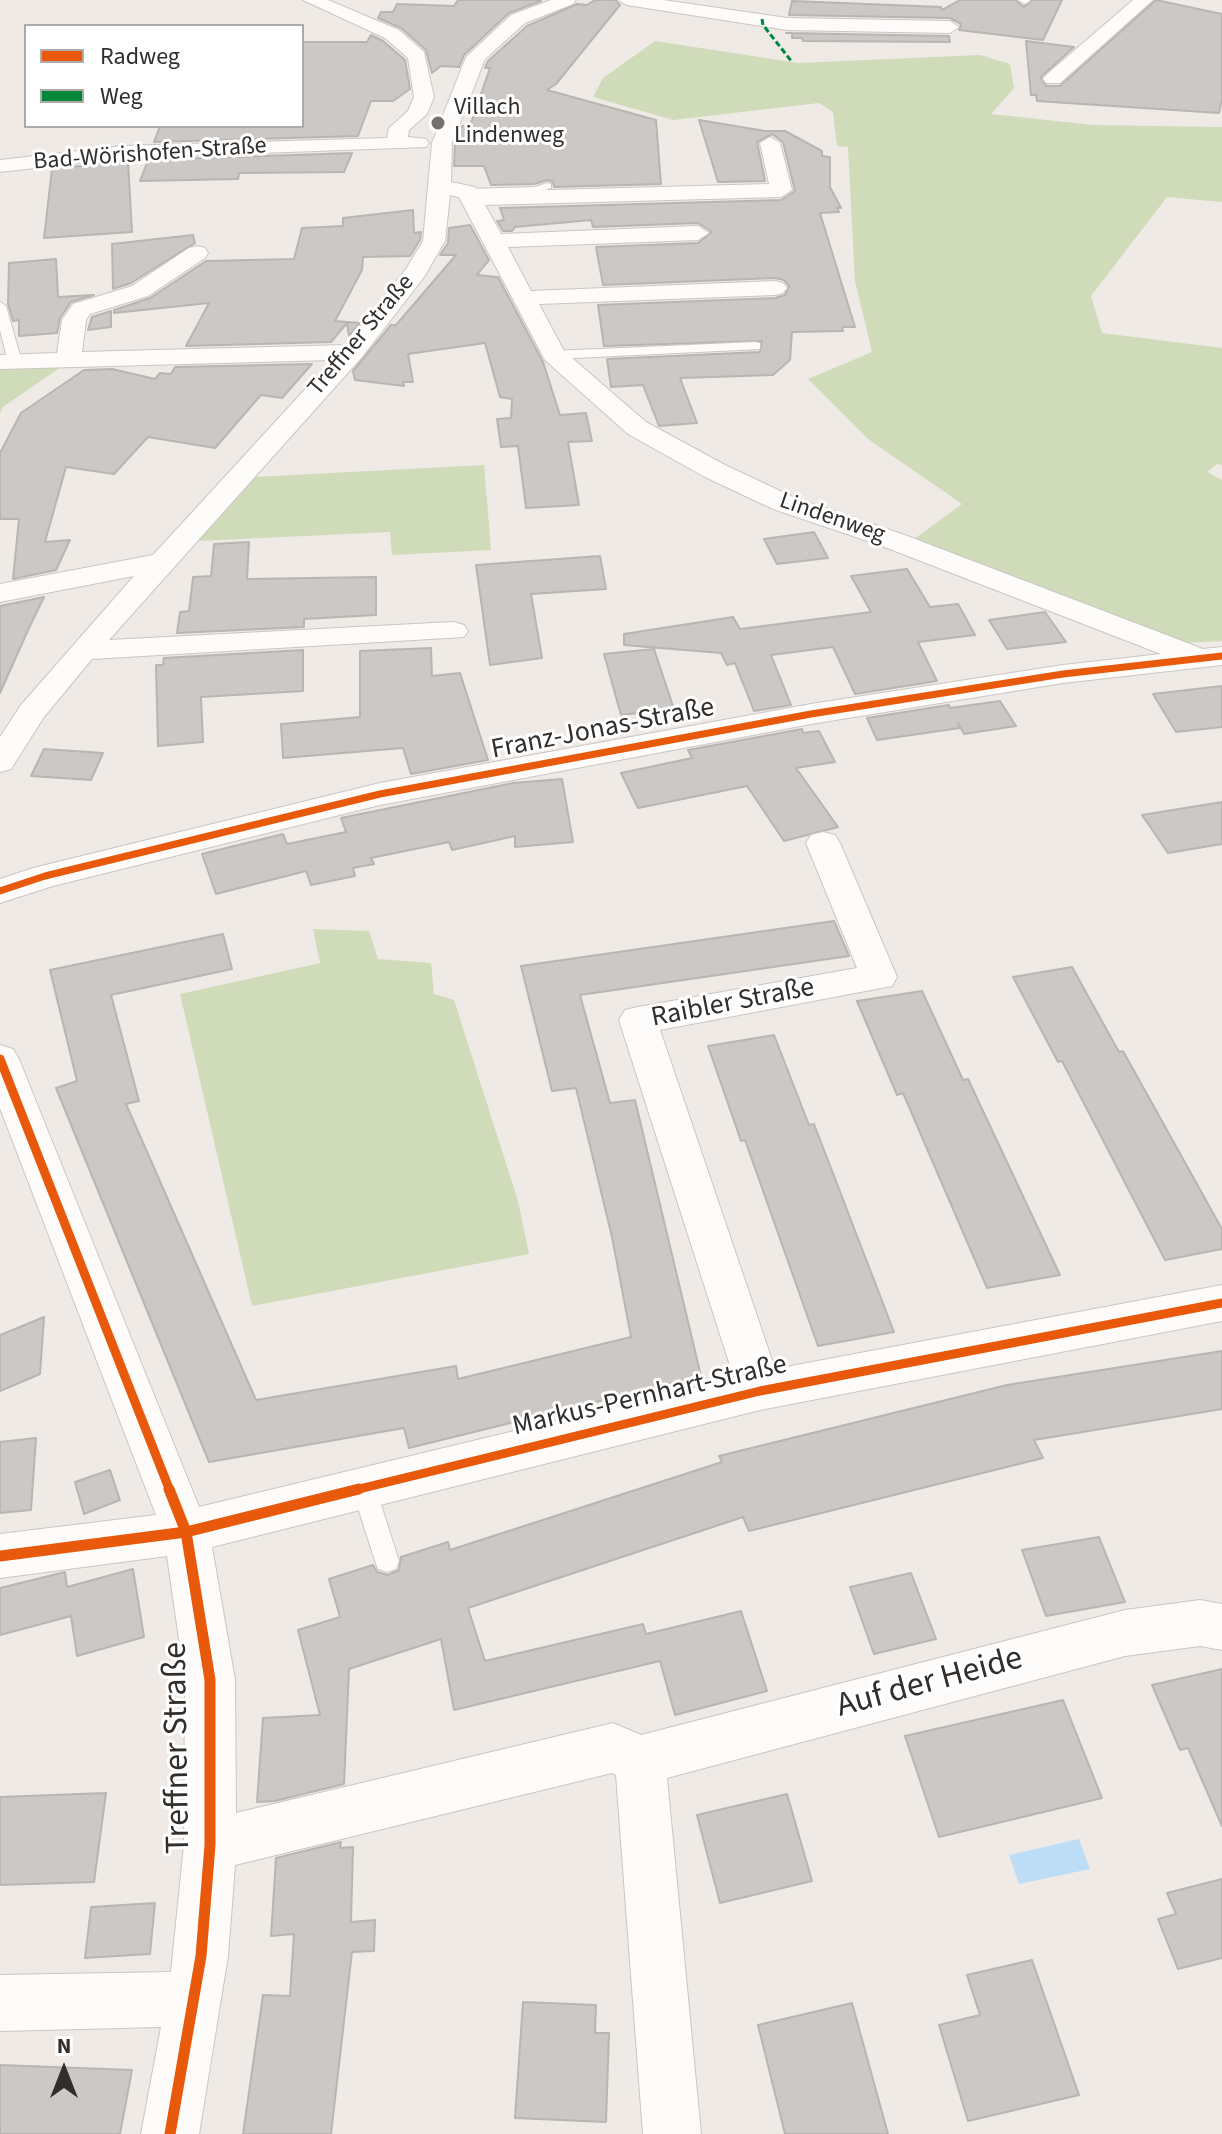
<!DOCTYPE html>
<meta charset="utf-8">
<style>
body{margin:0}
#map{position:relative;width:1222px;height:2134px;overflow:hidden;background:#efeae5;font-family:"Source Sans 3",sans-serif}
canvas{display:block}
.legend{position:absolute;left:24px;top:24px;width:280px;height:104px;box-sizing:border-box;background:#fff;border:2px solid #adabaa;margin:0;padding:10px 14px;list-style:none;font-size:24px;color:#312e2b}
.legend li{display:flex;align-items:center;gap:16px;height:40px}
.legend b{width:40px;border:2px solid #adabaa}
.north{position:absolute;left:24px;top:2030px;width:80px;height:80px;-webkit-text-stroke:6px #fff;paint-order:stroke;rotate:0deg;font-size:22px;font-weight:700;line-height:32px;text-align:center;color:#312e2b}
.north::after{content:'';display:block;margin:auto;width:28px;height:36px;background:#312e2b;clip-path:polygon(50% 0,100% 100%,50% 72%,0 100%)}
</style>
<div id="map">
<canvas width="1222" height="2134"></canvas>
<ul class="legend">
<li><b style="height:10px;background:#e8590c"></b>Radweg</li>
<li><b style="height:10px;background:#00873e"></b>Weg</li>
</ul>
<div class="north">N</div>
</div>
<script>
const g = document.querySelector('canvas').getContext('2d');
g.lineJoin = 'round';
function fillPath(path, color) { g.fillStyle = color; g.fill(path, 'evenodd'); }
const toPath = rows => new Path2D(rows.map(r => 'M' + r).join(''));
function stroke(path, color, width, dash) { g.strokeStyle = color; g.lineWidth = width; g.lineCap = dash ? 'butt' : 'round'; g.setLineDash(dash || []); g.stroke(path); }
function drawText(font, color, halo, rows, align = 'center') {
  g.font = font + ' "Source Sans 3",sans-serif'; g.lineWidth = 6; g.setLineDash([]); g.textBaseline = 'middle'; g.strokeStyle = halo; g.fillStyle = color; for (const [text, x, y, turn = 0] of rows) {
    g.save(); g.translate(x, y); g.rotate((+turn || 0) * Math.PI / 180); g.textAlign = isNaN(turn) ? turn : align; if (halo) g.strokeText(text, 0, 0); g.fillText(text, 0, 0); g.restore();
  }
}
fillPath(toPath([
 [655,41,798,63,980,55,1010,64,1014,88,991,114,1093,125,1222,127,1222,202,1167,197,1091,296,1102,333,1222,348,1222,465,1217,464,1207,472,1222,480,1222,641,1182,643,910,542,962,504,868,439,808,379,872,352,855,281,848,147,837,146,833,112,819,103,673,120,593,97,603,78],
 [0,367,61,367,3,407,0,413],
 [484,465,491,550,392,555,390,532,198,541,255,477],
 [313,929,369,931,378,959,431,963,434,994,454,1000,518,1201,529,1254,252,1306,180,994,320,963]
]), '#d0dbba');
fillPath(toPath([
 [1079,1839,1090,1869,1019,1884,1009,1855]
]), '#bdddf7');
const building = toPath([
 [458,0,535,0,541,1,509,13,464,55,459,67,441,66,432,73,426,50,401,28,378,18,381,12,393,12,397,4,454,6,458,0],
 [595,0,615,0,620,5,556,84,547,90,656,120,661,184,554,187,553,182,548,180,534,184,491,185,484,166,454,166,455,144,462,126,470,126,490,68,485,68,488,61,527,26,577,4,587,5,595,0],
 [960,0,1015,0,1024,7,1032,0,1062,0,1043,40,959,30,961,24,950,18,789,15,792,1,941,7,942,10,960,0],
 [1156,0,1222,14,1222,99,1219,113,1037,101,1036,95,1031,95,1026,41,1074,47,1041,77,1046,86,1060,86,1156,0],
 [786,33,949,36,950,42,803,41,802,38,792,38,792,33,786,33],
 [371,35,383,41,405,60,410,89,393,101,371,101,358,136,154,142,160,126,302,126,302,42,367,42,371,35],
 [699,120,765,131,785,131,822,151,822,156,830,157,830,187,841,208,837,208,839,212,820,213,855,327,842,327,843,331,792,332,790,360,773,375,680,378,697,423,659,426,643,385,611,387,607,359,760,352,762,341,604,346,598,305,775,298,785,295,789,286,784,280,775,278,603,285,596,247,698,243,712,232,698,223,593,227,591,220,515,227,512,231,503,231,497,221,504,220,500,208,781,200,795,191,783,142,772,134,757,142,765,181,718,182,699,120],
 [352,153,344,172,239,173,238,179,140,181,148,160,352,153],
 [128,161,132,232,44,238,52,169,128,161],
 [413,210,414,233,421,232,420,240,410,256,363,257,362,270,335,321,360,323,349,336,347,323,331,342,186,346,209,303,114,313,114,310,150,298,206,261,294,259,302,228,343,226,343,218,413,210],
 [470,225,489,260,477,275,498,277,543,362,560,415,586,413,592,441,568,442,579,505,526,508,518,446,501,447,497,419,511,418,512,399,500,397,485,343,408,354,413,382,403,382,404,386,355,380,353,371,391,325,396,325,456,255,440,255,448,243,449,228,470,225],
 [193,235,195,243,131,283,113,289,112,244,193,235],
 [56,259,58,297,94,295,71,302,60,318,57,333,19,336,19,320,13,321,8,304,9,263,56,259],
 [111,311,111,327,88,330,92,317,111,311],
 [312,364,282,398,261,395,215,448,148,437,114,474,66,467,45,542,70,540,56,570,13,579,19,519,0,519,0,453,21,413,84,370,112,369,155,379,160,373,171,374,175,367,312,364],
 [814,532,828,558,777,564,764,539,814,532],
 [249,542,247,579,376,577,376,615,304,619,304,627,177,633,180,612,189,611,193,577,211,576,214,544,249,542],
 [600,556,606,589,531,594,542,658,490,665,476,565,600,556],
 [907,569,930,607,958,604,975,635,918,642,937,681,855,694,833,647,771,655,791,705,754,711,735,663,727,665,721,653,624,645,624,634,733,617,740,629,871,612,851,576,907,569],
 [44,597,29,628,0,693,0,606,44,597],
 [1045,612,1066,642,1007,649,989,620,1045,612],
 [431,648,432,676,460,673,488,760,411,774,403,748,283,758,281,724,360,717,360,651,431,648],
 [654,649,674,709,621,715,604,654,654,649],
 [303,650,303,691,201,697,203,742,158,746,156,665,163,665,164,658,303,650],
 [1222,686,1222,727,1176,732,1153,694,1222,686],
 [1000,701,1016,726,964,734,958,723,960,728,877,740,867,718,949,705,950,708,1000,701],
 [802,729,803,733,819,731,835,762,796,768,838,827,784,841,747,786,638,808,621,773,692,758,688,750,802,729],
 [44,749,103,753,91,780,31,776,44,749],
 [562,779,573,842,515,847,515,836,452,850,449,842,371,858,374,864,353,868,355,876,311,885,306,871,216,894,202,854,283,834,287,844,346,832,341,818,513,783,562,779],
 [1222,802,1222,844,1168,853,1142,815,1222,802],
 [834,921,849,956,580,995,610,1103,635,1100,701,1376,409,1448,404,1428,209,1462,56,1088,77,1081,50,970,223,934,232,969,111,995,139,1101,126,1104,256,1400,456,1366,458,1379,631,1337,612,1237,576,1088,552,1091,521,966,834,921],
 [1072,967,1119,1052,1123,1051,1222,1229,1222,1249,1165,1260,1062,1061,1058,1062,1013,977,1072,967],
 [922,991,963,1080,968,1079,1060,1275,987,1288,903,1093,897,1095,857,1001,922,991],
 [774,1035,809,1125,814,1124,894,1332,818,1346,745,1140,741,1141,708,1046,774,1035],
 [44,1317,40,1374,0,1391,0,1335,44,1317],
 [1222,1351,1222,1409,1034,1440,1043,1458,749,1531,743,1517,468,1608,485,1661,643,1624,646,1634,741,1611,767,1691,675,1715,660,1661,454,1710,441,1639,349,1669,344,1784,275,1801,257,1802,263,1718,320,1715,298,1630,340,1617,329,1579,373,1565,377,1572,388,1575,399,1570,401,1557,448,1542,450,1550,722,1462,719,1456,1007,1385,1222,1351],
 [36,1438,31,1510,0,1513,0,1442,36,1438],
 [110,1470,120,1500,84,1514,75,1482,110,1470],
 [1099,1537,1125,1602,1046,1616,1022,1550,1099,1537],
 [133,1569,144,1637,77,1656,71,1616,0,1635,0,1588,65,1572,67,1587,133,1569],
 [911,1573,936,1639,874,1654,850,1587,911,1573],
 [1222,1669,1222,1826,1188,1748,1180,1750,1152,1685,1222,1669],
 [1063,1700,1102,1798,939,1837,905,1736,1063,1700],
 [106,1793,94,1882,0,1885,0,1797,106,1793],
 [787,1794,812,1881,720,1903,697,1815,787,1794],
 [341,1842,340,1848,353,1847,351,1922,375,1920,374,1951,352,1952,331,2134,243,2134,263,1995,290,1996,294,1934,271,1936,276,1858,341,1842],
 [1222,1879,1222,1958,1178,1969,1158,1919,1176,1914,1167,1893,1222,1879],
 [155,1903,150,1954,85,1958,91,1907,155,1903],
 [1032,1960,1079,2095,968,2121,939,2025,980,2015,967,1975,1032,1960],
 [523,2002,596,2005,595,2033,609,2033,606,2122,515,2118,523,2002],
 [852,2003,888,2134,785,2134,758,2025,852,2003],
 [0,2065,132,2070,120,2134,0,2134,0,2065]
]);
fillPath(building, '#ccc8c5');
stroke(building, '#b9b5b1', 2);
const lane = toPath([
 [1018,0,1029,0,1030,1,1025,4,1018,0],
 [547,183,551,184,551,188,536,193,467,195,461,192,467,189,535,187,547,183],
 [0,302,6,306,22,362,20,365,8,362,0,330,0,302],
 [755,342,760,343,760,349,554,359,547,355,554,351,755,342],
 [364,1478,373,1481,376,1489,399,1561,396,1569,387,1572,378,1569,375,1561,352,1489,355,1481,364,1478]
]);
const street = toPath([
 [303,0,328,0,399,30,424,52,434,97,427,114,409,130,408,137,426,139,429,143,426,147,122,158,0,172,0,160,122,146,387,138,389,128,408,111,414,97,408,58,385,38,303,0],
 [551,0,576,0,573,4,525,23,485,59,452,143,451,182,475,187,478,192,769,184,760,143,770,137,780,143,792,190,781,197,485,205,501,234,698,226,709,233,698,240,508,247,531,291,775,281,783,283,787,288,783,293,775,295,539,304,564,351,646,422,725,465,793,497,902,534,1203,649,1222,647,1222,665,1063,683,811,724,380,805,53,886,0,903,0,879,33,868,380,783,811,704,1063,665,1161,654,882,546,773,509,705,477,628,434,545,360,459,197,450,195,445,241,424,277,362,357,109,640,453,622,464,625,468,631,464,637,92,659,44,717,11,769,0,772,0,737,21,705,134,576,0,602,0,584,153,555,332,360,0,369,0,355,57,353,62,320,73,304,132,286,189,248,197,246,205,248,208,253,205,258,148,296,90,314,86,320,82,352,346,345,406,269,423,241,432,143,466,57,511,15,551,0],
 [618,0,663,0,787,18,950,21,959,27,950,33,787,30,627,5,618,0],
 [1133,0,1153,0,1060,83,1046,83,1043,79,1046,75,1133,0],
 [823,832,835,835,840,843,897,977,892,986,660,1030,775,1369,1222,1285,1222,1321,760,1410,212,1547,235,1680,236,1813,613,1723,641,1735,1125,1610,1200,1600,1222,1604,1222,1650,1200,1646,1125,1656,667,1778,701,2134,643,2134,616,1775,612,1773,235,1865,228,1956,199,2134,141,2134,161,2027,0,2031,0,1975,171,1972,184,1845,185,1680,167,1556,0,1578,0,1534,156,1515,0,1108,0,1045,13,1049,19,1059,199,1507,734,1378,619,1020,625,1010,638,1007,857,968,806,843,811,835,823,832]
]);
stroke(lane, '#cac6c3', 2);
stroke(street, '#cac6c3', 2);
fillPath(lane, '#fdfcfb');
fillPath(street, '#fdfcfb');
stroke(toPath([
 [762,19,763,25,792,62]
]), '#00873e', 3, [6, 3]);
stroke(toPath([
 [0,891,45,876,380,794,811,714,1063,674,1222,656]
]), '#e8590c', 7);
stroke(toPath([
 [0,1059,170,1491],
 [351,1491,760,1391,1222,1303]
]), '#e8590c', 9);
stroke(toPath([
 [169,1489,186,1532,210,1680,210,1845,201,1956,170,2134],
 [0,1556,186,1532,359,1489]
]), '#e8590c', 11);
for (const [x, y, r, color] of [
 [438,123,8,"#74706c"]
]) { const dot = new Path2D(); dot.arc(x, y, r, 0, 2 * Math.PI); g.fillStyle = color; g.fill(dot); stroke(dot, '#fff', 3); }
drawText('24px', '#312e2b', '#fff', [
 ["Villach",454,109],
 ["Lindenweg",454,137]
], 'left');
drawText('24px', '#312e2b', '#fff', [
 ["Bad-Wörishofen-Straße",150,155,-4],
 ["Treffner Straße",362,336,-50],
 ["Lindenweg",832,519,19]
]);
drawText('28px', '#312e2b', '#fff', [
 ["Franz-Jonas-Straße",603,730,-11],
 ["Raibler Straße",733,1004,-11],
 ["Markus-Pernhart-Straße",650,1397,-13]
]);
drawText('34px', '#312e2b', '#fff', [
 ["Auf der Heide",930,1684,-15],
 ["Treffner Straße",179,1748,-91]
]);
</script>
